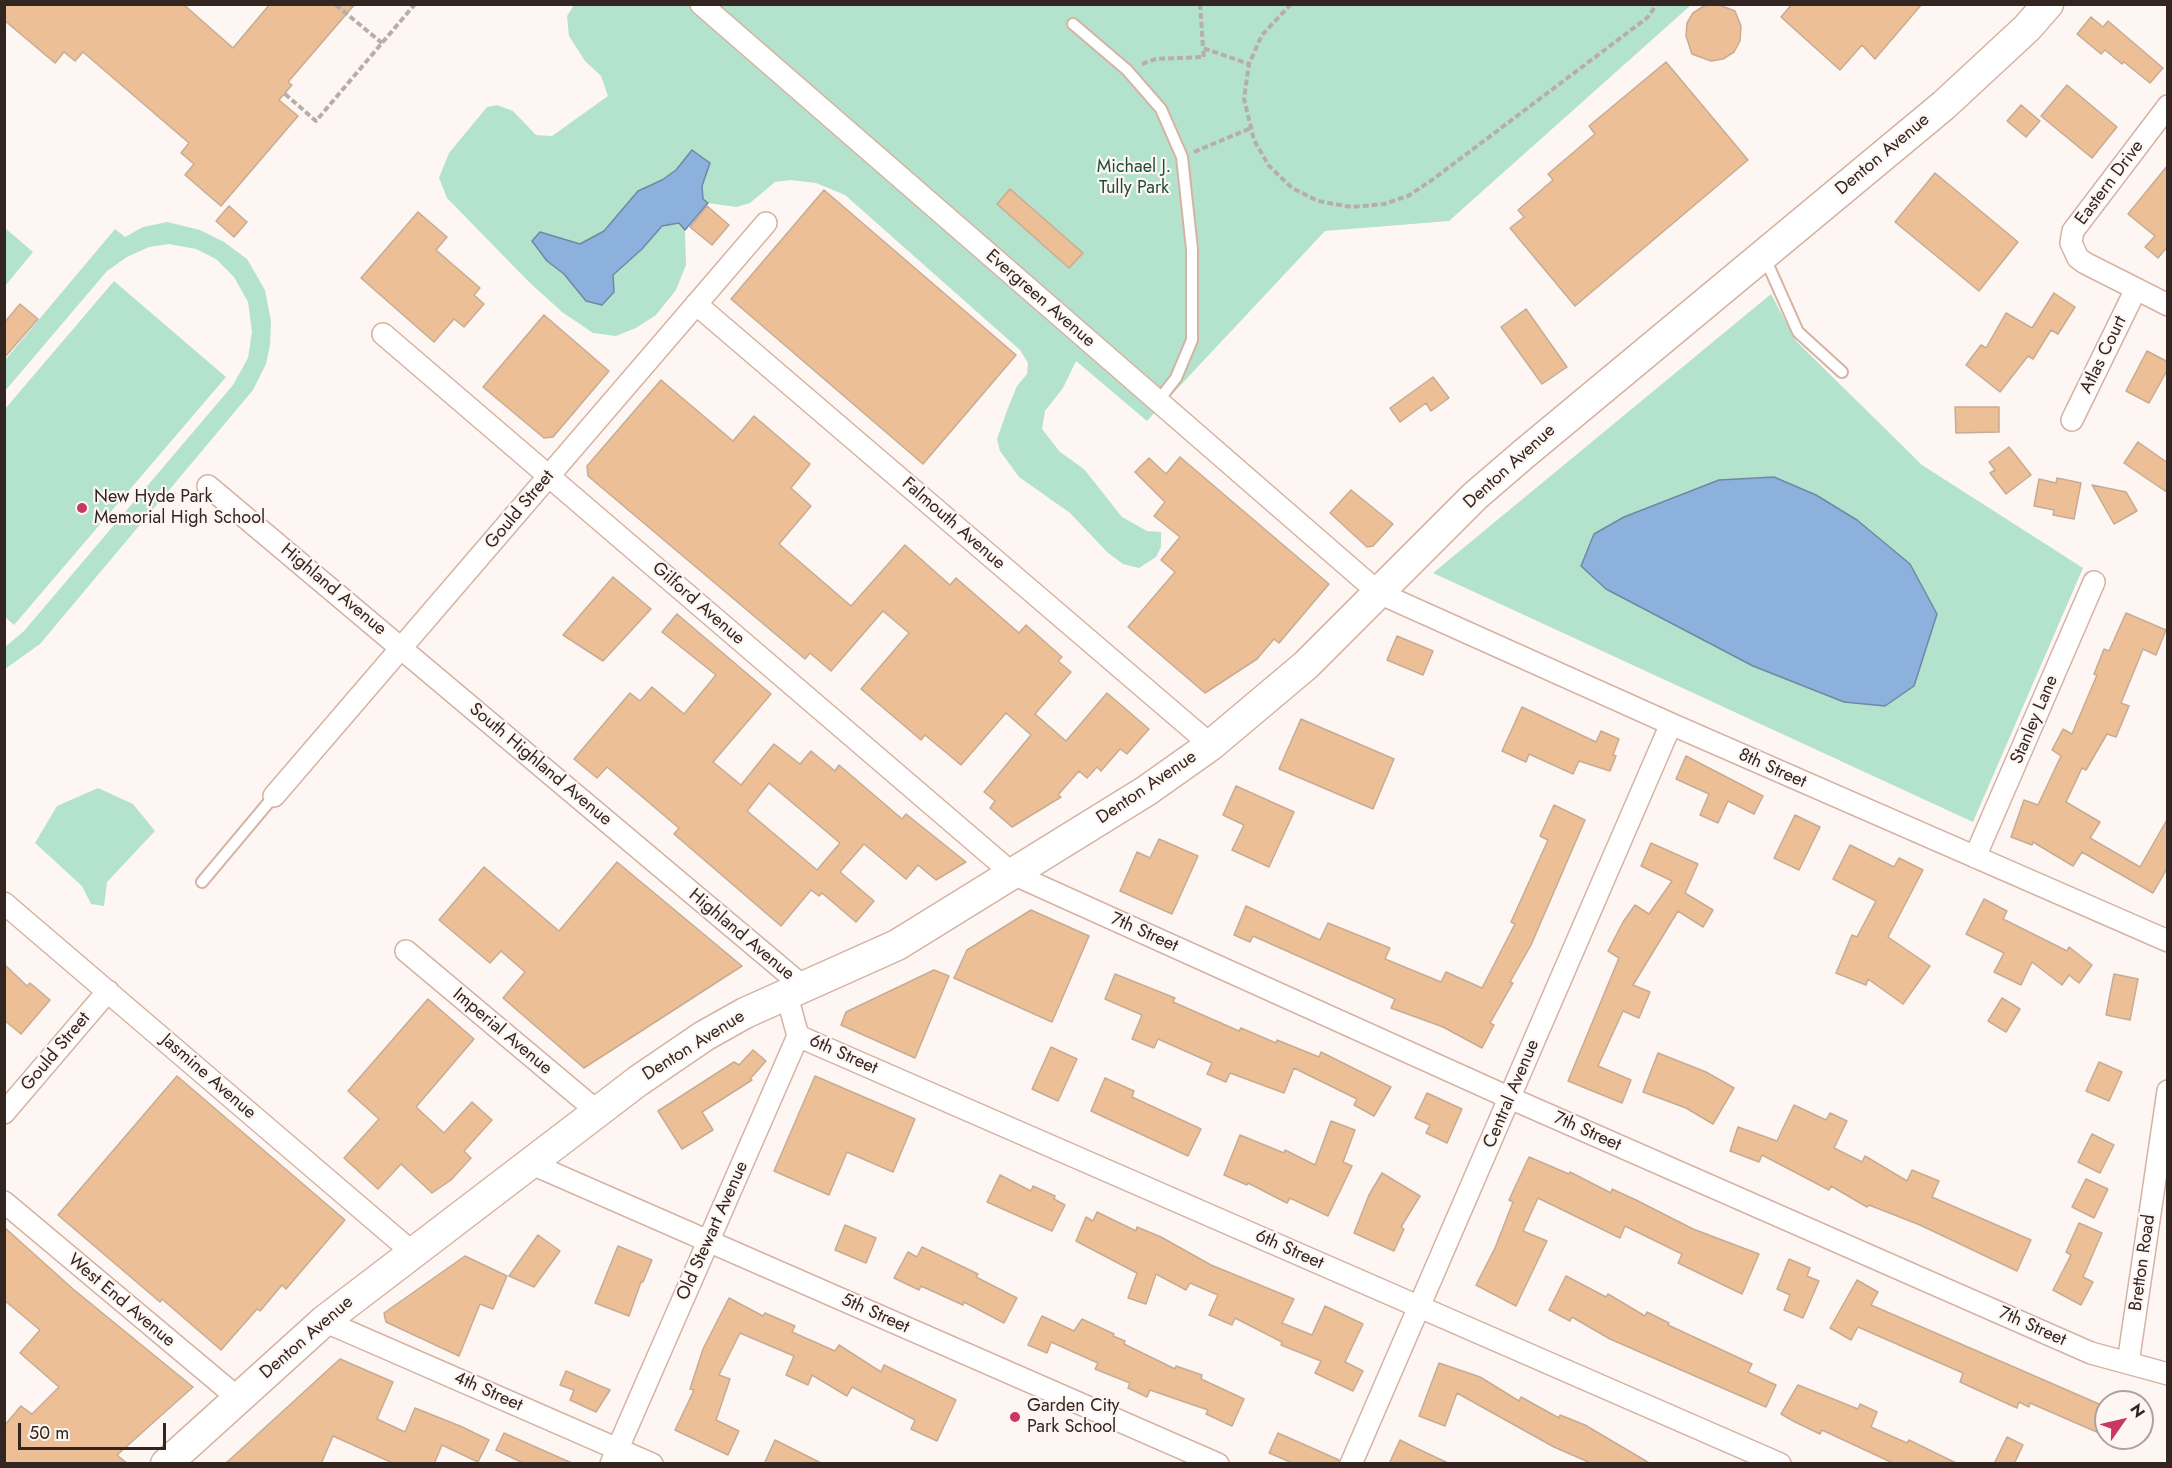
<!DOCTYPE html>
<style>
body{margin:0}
#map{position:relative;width:2172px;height:1468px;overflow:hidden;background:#fef6f2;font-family:Jost,sans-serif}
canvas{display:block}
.frame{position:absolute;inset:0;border:6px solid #33251f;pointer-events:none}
.north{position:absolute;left:2094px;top:1390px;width:60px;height:60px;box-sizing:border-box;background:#fef6f2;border:2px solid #ada29e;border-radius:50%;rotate:56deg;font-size:16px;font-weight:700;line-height:24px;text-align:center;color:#33251f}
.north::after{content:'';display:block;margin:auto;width:21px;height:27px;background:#c9395f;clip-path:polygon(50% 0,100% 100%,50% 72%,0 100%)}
.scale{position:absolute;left:18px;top:1423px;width:148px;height:27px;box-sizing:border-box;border:3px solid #33251f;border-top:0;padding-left:8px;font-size:18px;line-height:21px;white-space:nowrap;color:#33251f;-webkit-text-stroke:4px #fef6f2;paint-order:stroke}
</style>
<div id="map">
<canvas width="2172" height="1468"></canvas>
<div class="frame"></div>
<div class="north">N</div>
<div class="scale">50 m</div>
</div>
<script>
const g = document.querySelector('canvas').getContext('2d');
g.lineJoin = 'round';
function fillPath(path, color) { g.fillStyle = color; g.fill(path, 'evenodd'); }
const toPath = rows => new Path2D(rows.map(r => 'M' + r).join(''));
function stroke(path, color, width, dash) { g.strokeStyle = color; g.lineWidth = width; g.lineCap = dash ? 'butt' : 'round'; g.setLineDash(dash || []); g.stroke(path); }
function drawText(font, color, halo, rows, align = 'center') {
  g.font = font + ' Jost,sans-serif'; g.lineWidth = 4.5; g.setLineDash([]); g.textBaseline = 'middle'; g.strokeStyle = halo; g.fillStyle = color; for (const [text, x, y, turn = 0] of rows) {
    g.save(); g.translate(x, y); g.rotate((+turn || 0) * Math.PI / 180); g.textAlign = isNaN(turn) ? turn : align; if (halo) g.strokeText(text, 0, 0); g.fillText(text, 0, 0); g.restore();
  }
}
fillPath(toPath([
 [574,5,1691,5,1449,221,1325,231,1147,421,1076,361,1063,388,1045,411,1042,429,1060,452,1084,469,1122,517,1147,531,1161,532,1161,547,1156,557,1139,568,1123,564,1108,553,1070,513,1019,477,1000,451,997,439,1008,408,1017,386,1027,374,1028,363,1020,350,845,195,816,183,790,180,775,182,750,203,736,207,708,203,703,199,702,186,709,163,692,151,676,170,662,180,638,191,604,231,580,245,539,232,547,261,564,274,586,301,614,292,613,275,642,249,662,226,679,223,685,230,686,265,676,290,656,315,636,328,616,336,593,333,562,312,529,282,447,198,439,178,449,153,487,107,497,105,513,111,536,135,552,136,608,96,601,76,585,61,569,36,567,16],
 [167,222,200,230,224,242,247,259,265,290,271,321,270,345,266,364,253,390,40,644,5,669,5,647,24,631,233,385,248,358,252,332,248,302,234,277,216,259,196,249,169,244,149,247,127,257,107,271,5,391,5,360,115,229,125,237,143,227],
 [5,228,33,252,5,286],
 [114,281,226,377,14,625,4,616,5,409],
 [1771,294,1796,341,1922,465,2083,568,1973,822,1433,573],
 [1816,495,1857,520,1910,564],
 [98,788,133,804,155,831,107,882,104,906,91,904,82,886,35,843,57,806]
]), '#b4e3cd');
const water = toPath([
 [692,150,710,163,702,186,703,199,708,203,685,230,679,223,662,226,642,249,613,275,614,292,602,305,586,301,564,274,547,261,532,241,540,232,580,244,604,231,638,191,662,180,676,170,692,150],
 [1774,477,1816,495,1857,520,1910,564,1937,614,1914,686,1885,706,1844,702,1753,666,1606,589,1581,566,1594,534,1624,517,1719,480,1774,477]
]);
fillPath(water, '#8cb1dd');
stroke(water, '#7187a4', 1.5);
const building = toPath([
 [4,4,183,4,233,48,270,4,355,4,288,82,292,85,279,100,298,116,221,206,185,175,194,164,181,153,189,143,83,52,75,61,64,52,55,63,4,20,4,4],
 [1717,4,1735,11,1741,26,1740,41,1734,52,1723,59,1711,61,1692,54,1686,36,1687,23,1693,13,1704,6,1717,4],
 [1792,4,1922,4,1875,59,1862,45,1840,70,1781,17,1792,4],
 [2091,17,2103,27,2108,21,2163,68,2150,83,2124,62,2122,64,2105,50,2101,54,2077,34,2091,17],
 [1666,62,1748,160,1575,306,1510,228,1524,217,1518,210,1553,180,1548,174,1595,134,1589,126,1666,62],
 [2067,85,2117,127,2092,158,2041,116,2067,85],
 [2021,105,2040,121,2026,137,2007,121,2021,105],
 [2168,165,2168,246,2158,258,2145,247,2155,236,2128,214,2168,165],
 [1935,173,2018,242,1979,291,1895,222,1935,173],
 [1010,189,1083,253,1069,268,997,204,1010,189],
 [824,190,1016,355,923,464,731,299,824,190],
 [229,206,247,222,234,237,216,221,229,206],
 [707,206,729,225,712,245,690,227,707,206],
 [418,212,447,237,436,250,480,288,474,295,484,304,464,327,454,319,434,342,361,278,418,212],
 [2054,293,2075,307,2058,334,2051,330,2033,359,2028,356,2000,392,1966,365,1981,345,1986,348,2006,313,2032,328,2054,293],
 [20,304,38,319,4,358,4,323,20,304],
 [1526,309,1567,367,1542,384,1501,327,1526,309],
 [544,315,609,371,553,437,544,438,483,387,544,315],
 [2147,351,2168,362,2168,369,2149,403,2126,391,2147,351],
 [1433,377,1449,398,1431,411,1426,403,1400,422,1390,408,1433,377],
 [661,380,733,441,754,416,810,464,791,488,811,506,779,544,851,606,905,545,950,585,956,578,1019,633,1026,625,1062,657,1058,661,1071,672,1035,714,1066,741,1107,693,1149,729,1127,754,1120,749,1101,771,1097,767,1087,778,1079,771,1058,795,1061,797,1012,827,990,808,995,801,984,792,1031,735,1006,713,961,765,925,735,921,740,861,689,909,633,883,611,831,671,810,653,805,659,588,476,587,466,661,380],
 [1955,407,1999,407,1999,432,1956,433,1955,407],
 [2138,442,2168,463,2168,493,2124,463,2138,442],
 [2009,447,2031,475,2006,494,1990,473,1995,470,1989,462,2009,447],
 [1180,457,1329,584,1279,643,1274,639,1257,659,1205,693,1128,627,1175,572,1161,560,1180,537,1154,516,1165,502,1135,472,1149,458,1166,474,1180,457],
 [2057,478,2081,483,2074,519,2053,515,2054,510,2034,506,2039,479,2056,483,2057,478],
 [2092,485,2126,492,2137,511,2114,524,2092,485],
 [1351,490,1393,524,1373,546,1367,547,1330,513,1351,490],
 [613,577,651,609,603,661,563,635,613,577],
 [2126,613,2166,630,2156,655,2143,649,2121,703,2129,706,2116,737,2107,734,2086,770,2082,768,2066,802,2100,822,2090,838,2140,867,2168,818,2168,867,2153,893,2082,852,2073,866,2033,842,2032,845,2011,837,2024,800,2038,805,2061,756,2052,750,2063,729,2072,734,2097,675,2094,674,2104,649,2109,651,2126,613],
 [677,614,771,694,713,762,741,785,774,744,800,764,811,751,835,771,839,765,902,819,906,814,966,862,936,880,918,865,906,879,864,844,840,872,874,901,856,922,822,893,819,896,811,890,781,926,674,834,679,828,607,767,597,778,574,759,630,693,640,701,652,687,684,714,716,675,662,632,677,614],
 [769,783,840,843,817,870,747,811,769,783],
 [1397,636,1433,651,1423,675,1387,660,1397,636],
 [1522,707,1596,742,1601,731,1619,739,1613,755,1616,756,1610,771,1579,761,1573,774,1529,754,1526,762,1502,751,1522,707],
 [1301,719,1394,759,1373,809,1279,769,1301,719],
 [1686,756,1763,796,1754,814,1728,801,1718,823,1700,815,1709,794,1676,779,1686,756],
 [1236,786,1294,812,1269,867,1232,850,1244,825,1223,815,1236,786],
 [1554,805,1585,820,1531,945,1510,982,1513,983,1490,1023,1494,1025,1482,1048,1443,1027,1391,1008,1395,999,1253,936,1250,942,1234,935,1246,906,1320,940,1328,923,1390,948,1385,959,1441,982,1446,972,1482,988,1515,924,1511,922,1548,840,1540,836,1554,805],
 [1795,815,1820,827,1799,870,1774,858,1795,815],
 [1159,839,1198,856,1172,914,1120,891,1137,852,1150,858,1159,839],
 [1651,843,1698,864,1685,893,1713,910,1703,927,1678,911,1633,985,1650,992,1639,1018,1623,1011,1598,1066,1631,1080,1622,1103,1568,1081,1619,958,1608,951,1623,922,1635,905,1649,914,1672,881,1641,866,1651,843],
 [1850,845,1894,867,1899,858,1923,870,1888,937,1930,966,1903,1004,1868,979,1866,985,1836,973,1852,935,1857,937,1876,901,1833,879,1850,845],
 [617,862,742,966,584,1068,503,998,525,972,501,951,490,963,439,920,484,867,559,931,617,862],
 [1984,899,2007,911,2003,919,2067,951,2069,947,2092,965,2079,983,2069,975,2062,985,2032,962,2021,985,1994,972,2004,953,1966,934,1984,899],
 [1031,910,1089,936,1052,1022,954,978,967,950,1031,910],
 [4,964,27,986,30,983,50,1000,21,1034,4,1020,4,964],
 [934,970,949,976,915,1058,841,1025,846,1012,934,970],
 [1115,974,1175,998,1173,1002,1239,1031,1241,1028,1276,1043,1277,1040,1319,1057,1321,1052,1391,1087,1374,1116,1354,1105,1357,1099,1294,1068,1284,1093,1230,1073,1226,1082,1207,1074,1212,1063,1158,1039,1154,1048,1132,1039,1142,1015,1105,999,1115,974],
 [2114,974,2138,979,2130,1020,2106,1015,2114,974],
 [2002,998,2020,1009,2006,1032,1988,1021,2002,998],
 [428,999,474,1039,416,1107,444,1133,472,1102,492,1120,464,1151,471,1158,451,1180,432,1193,401,1164,378,1189,344,1158,379,1119,348,1091,428,999],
 [1051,1047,1077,1059,1058,1101,1032,1089,1051,1047],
 [753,1050,766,1061,750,1079,752,1080,702,1112,713,1130,682,1149,658,1111,734,1062,739,1065,753,1050],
 [1658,1053,1706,1072,1734,1088,1713,1124,1686,1108,1643,1092,1658,1053],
 [2099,1062,2122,1072,2109,1101,2086,1091,2099,1062],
 [177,1076,345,1220,286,1289,282,1285,260,1311,257,1309,221,1350,162,1299,160,1302,58,1215,177,1076],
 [815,1076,915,1119,893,1172,847,1152,829,1195,774,1171,815,1076],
 [1105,1078,1134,1091,1132,1097,1201,1129,1188,1156,1091,1111,1105,1078],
 [1427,1093,1462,1109,1447,1143,1426,1133,1430,1125,1415,1118,1427,1093],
 [1794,1105,1826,1120,1830,1113,1847,1121,1834,1148,1862,1162,1865,1156,1907,1181,1912,1170,1939,1181,1932,1197,2031,1240,2017,1271,1920,1225,1869,1205,1867,1207,1831,1186,1829,1190,1762,1155,1759,1162,1730,1151,1738,1127,1777,1141,1794,1105],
 [1331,1121,1355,1130,1343,1162,1352,1166,1328,1216,1290,1198,1287,1203,1248,1183,1247,1185,1224,1175,1240,1135,1284,1153,1285,1150,1315,1165,1331,1121],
 [2092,1134,2114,1145,2100,1173,2078,1162,2092,1134],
 [1529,1157,1569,1174,1570,1172,1611,1193,1612,1189,1636,1200,1693,1229,1759,1254,1742,1294,1678,1263,1682,1254,1625,1226,1620,1238,1538,1198,1523,1231,1547,1241,1516,1306,1476,1285,1495,1248,1513,1202,1509,1200,1529,1157],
 [1382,1173,1420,1196,1401,1227,1404,1229,1394,1251,1354,1233,1369,1195,1382,1173],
 [1000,1175,1031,1191,1033,1186,1055,1196,1054,1199,1065,1205,1052,1231,987,1202,1000,1175],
 [2086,1179,2108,1189,2094,1218,2072,1207,2086,1179],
 [1097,1212,1136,1231,1137,1227,1161,1237,1211,1265,1294,1299,1282,1323,1312,1335,1325,1306,1363,1324,1345,1362,1363,1371,1353,1391,1315,1373,1321,1361,1281,1345,1282,1342,1235,1318,1232,1325,1209,1315,1218,1295,1190,1283,1186,1290,1156,1274,1146,1304,1128,1298,1137,1273,1076,1241,1086,1217,1093,1221,1097,1212],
 [2079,1223,2102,1233,2083,1277,2093,1282,2081,1305,2053,1290,2071,1255,2066,1252,2079,1223],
 [845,1225,876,1238,866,1263,835,1250,845,1225],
 [4,1227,73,1289,193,1387,117,1455,128,1464,4,1464,4,1426,21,1406,32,1414,59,1387,20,1353,40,1330,4,1300,4,1227],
 [538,1235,560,1251,534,1287,509,1276,538,1235],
 [618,1246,652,1260,643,1282,641,1282,629,1316,595,1303,618,1246],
 [922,1247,978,1274,976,1277,1017,1298,1004,1323,964,1302,963,1305,921,1286,919,1290,894,1278,908,1252,917,1257,922,1247],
 [465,1256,507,1276,493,1309,480,1304,459,1356,386,1322,384,1313,465,1256],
 [1789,1259,1810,1268,1807,1276,1819,1281,1803,1318,1784,1310,1790,1295,1777,1289,1789,1259],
 [1566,1276,1606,1297,1608,1294,1645,1316,1647,1312,1669,1323,1668,1325,1752,1364,1748,1372,1776,1385,1766,1407,1610,1339,1572,1317,1570,1321,1549,1310,1566,1276],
 [1857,1280,1878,1292,1871,1305,2106,1407,2106,1436,2030,1403,2029,1407,2019,1402,2017,1408,1960,1382,1963,1373,1858,1327,1851,1340,1830,1328,1857,1280],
 [729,1298,763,1316,765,1313,795,1326,792,1332,835,1351,839,1345,881,1372,884,1365,956,1400,937,1441,911,1429,915,1420,852,1387,847,1396,812,1375,808,1385,786,1375,794,1356,740,1333,719,1375,730,1379,716,1420,739,1431,728,1455,675,1430,694,1390,690,1389,703,1349,729,1298],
 [1042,1316,1074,1331,1082,1319,1114,1334,1113,1336,1125,1341,1124,1344,1175,1369,1176,1366,1202,1375,1201,1379,1244,1399,1232,1426,1206,1414,1208,1410,1150,1390,1147,1397,1128,1388,1130,1383,1095,1369,1098,1363,1051,1342,1047,1353,1028,1345,1042,1316],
 [340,1359,393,1382,377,1419,405,1432,415,1408,460,1426,489,1440,478,1462,442,1445,434,1464,395,1464,333,1436,321,1464,225,1464,340,1359],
 [1439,1363,1480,1377,1519,1401,1521,1397,1559,1418,1560,1415,1585,1425,1651,1464,1593,1464,1554,1447,1457,1393,1445,1426,1419,1416,1439,1363],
 [566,1371,610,1390,596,1412,570,1400,574,1390,560,1385,566,1371],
 [1798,1385,1858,1409,1860,1404,1877,1412,1871,1427,1907,1443,1909,1440,1958,1464,1895,1464,1822,1430,1820,1434,1795,1422,1781,1414,1798,1385],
 [504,1433,574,1464,525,1464,496,1450,504,1433],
 [1278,1433,1339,1460,1339,1464,1295,1464,1269,1453,1278,1433],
 [2007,1437,2023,1445,2014,1464,1994,1464,2007,1437],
 [775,1440,823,1464,764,1464,775,1440],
 [1400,1440,1416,1448,1450,1464,1389,1464,1400,1440]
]);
fillPath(building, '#ecbf96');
stroke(building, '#c7ac93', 1.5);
const service = toPath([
 [1073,24,1127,70,1161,109,1182,157,1192,249,1192,340,1176,378,1158,401],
 [1765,258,1798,332,1842,372],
 [202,882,274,796]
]);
const minor = toPath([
 [701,4,1379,593,1671,724,2168,941],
 [2168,106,2073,231,2071,243,2078,258,2085,263,2168,305],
 [696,304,1211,745],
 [383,334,1013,874,1510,1098,2091,1353,2168,1374],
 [2072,420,2136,289],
 [208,486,805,988],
 [274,796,766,223],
 [1975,857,2094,582],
 [4,903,412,1252],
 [406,951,598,1112],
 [798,1036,1780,1464],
 [4,1113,108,991],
 [532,1164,1218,1464],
 [4,1202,238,1398],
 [324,1321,652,1464],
 [2128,1363,2168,1091],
 [611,1464,798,1036,787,996],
 [1351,1464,1671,724]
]);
const secondary = toPath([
 [166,1464,324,1321,638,1081,704,1036,745,1013,897,945,1146,791,1211,745,1306,665,1475,496,1525,453,1944,105,2027,28,2048,4]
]);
stroke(service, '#d6b2a2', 14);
stroke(minor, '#d6b2a2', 24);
stroke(secondary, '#d6b2a2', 33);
stroke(toPath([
 [1200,4,1203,48,1249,64],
 [1291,4,1262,35,1249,64,1244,99,1254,140,1269,166,1292,188,1318,201,1352,207,1384,204,1408,196,1432,180,1647,18,1657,4],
 [336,5,382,43],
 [1142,64,1156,59,1204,57,1203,48],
 [285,94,316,121,415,4],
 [1194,152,1251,128]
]), '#b8aea9', 4, [6, 3]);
stroke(service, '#fff', 10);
stroke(minor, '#fff', 21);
stroke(secondary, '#fff', 30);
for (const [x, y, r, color] of [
 [82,508,6,"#c9395f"],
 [1015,1417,6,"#c9395f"]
]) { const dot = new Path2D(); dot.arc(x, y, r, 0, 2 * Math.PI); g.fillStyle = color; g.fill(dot); stroke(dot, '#fef6f2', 2); }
drawText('18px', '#33251f', '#fef6f2', [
 ["Denton Avenue",1883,155,-40],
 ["Eastern Drive",2110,183,-53],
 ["Evergreen Avenue",1040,299,41],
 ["Atlas Court",2104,355,-64],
 ["Denton Avenue",1510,467,-42],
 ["Gould Street",520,510,-50],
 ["Falmouth Avenue",953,524,41],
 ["Highland Avenue",333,590,40],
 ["Gilford Avenue",698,604,41],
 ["Stanley Lane",2035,720,-67],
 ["South Highland Avenue",540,765,40],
 ["8th Street",1772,769,24],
 ["Denton Avenue",1147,788,-34],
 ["7th Street",1144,933,24],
 ["Highland Avenue",741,935,40],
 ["Imperial Avenue",502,1032,40],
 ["Denton Avenue",694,1046,-32],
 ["Gould Street",56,1052,-50],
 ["6th Street",843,1055,24],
 ["Jasmine Avenue",208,1077,41],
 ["Central Avenue",1512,1094,-67],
 ["7th Street",1587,1132,24],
 ["Old Stewart Avenue",713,1231,-66],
 ["6th Street",1289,1250,24],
 ["Bretton Road",2143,1263,-82],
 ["West End Avenue",121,1301,40],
 ["5th Street",875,1314,24],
 ["7th Street",2032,1327,24],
 ["Denton Avenue",307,1338,-41],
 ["4th Street",488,1392,24]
]);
drawText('18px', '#1c4d3a', '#fef6f2', [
 ["Michael J.",1134,168],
 ["Tully Park",1134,189]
]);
drawText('18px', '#33251f', '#fef6f2', [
 ["New Hyde Park",94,498],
 ["Memorial High School",94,519],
 ["Garden City",1027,1407],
 ["Park School",1027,1428]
], 'left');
</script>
